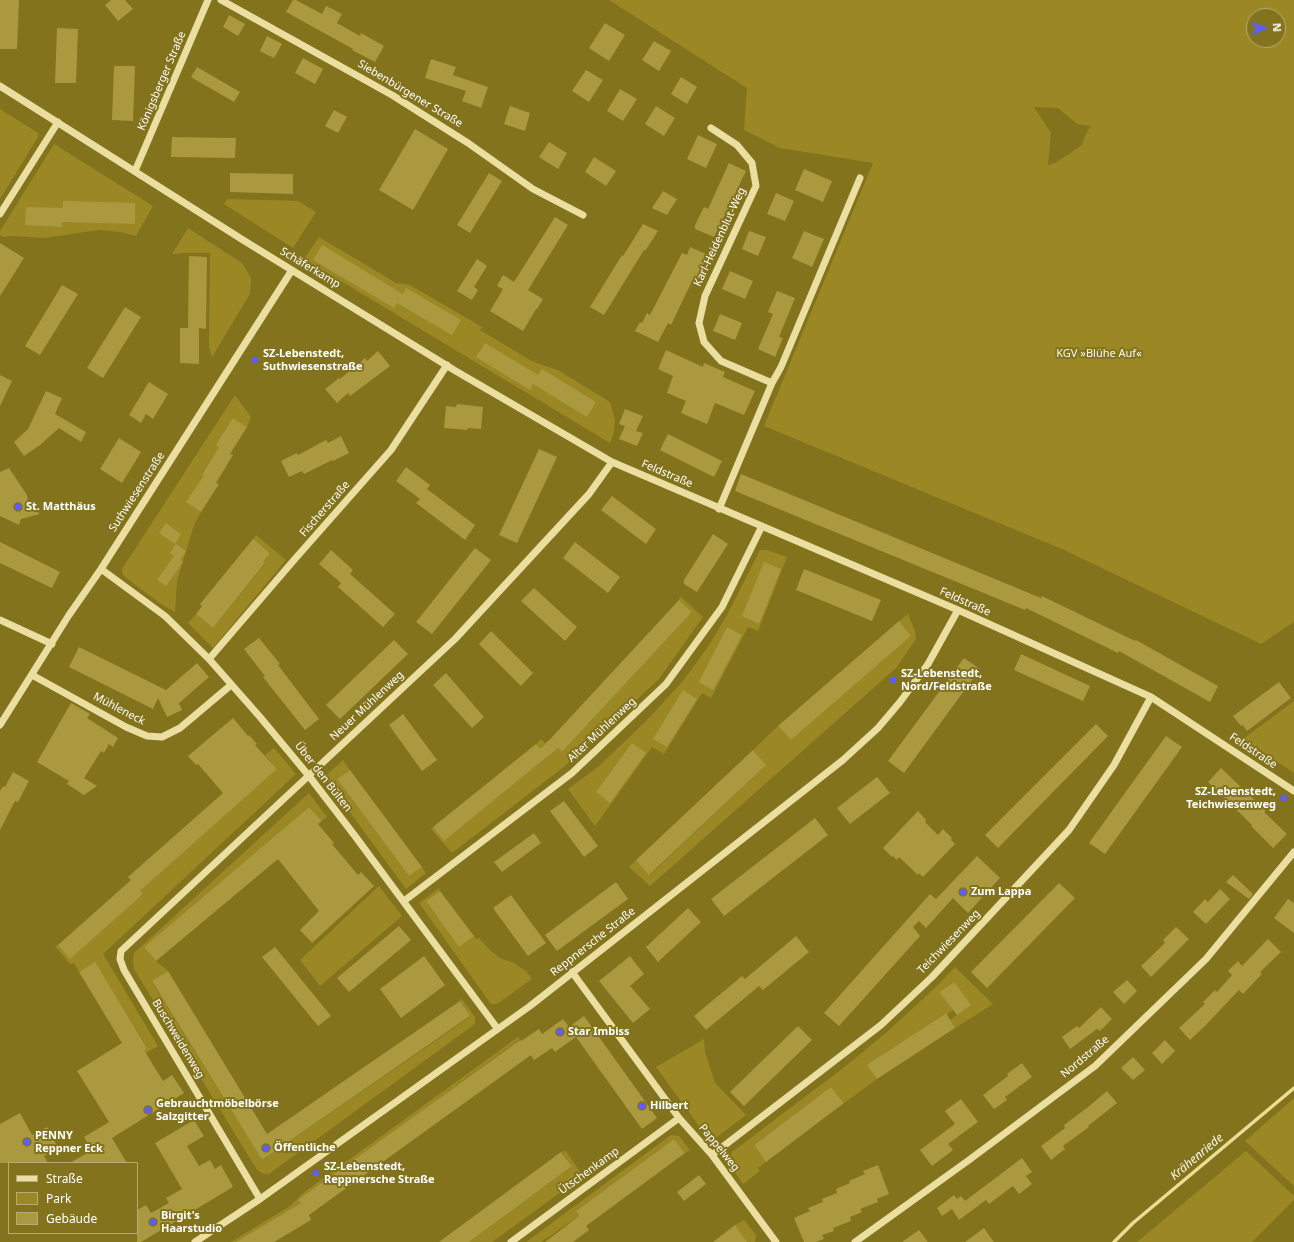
<!DOCTYPE html>
<meta charset="utf-8">
<style>
body{margin:0}
#map{position:relative;width:1294px;height:1242px;overflow:hidden;background:#82731c;font-family:"Noto Sans",sans-serif}
canvas{display:block}
.legend{position:absolute;left:8px;top:1162px;width:130px;height:72px;box-sizing:border-box;background:#82731c;border:1px solid #b4ab77;margin:0;padding:5px 7px;list-style:none;font-size:12px;color:#fff}
.legend li{display:flex;align-items:center;gap:8px;height:20px}
.legend b{width:20px;border:1px solid #b4ab77}
.north{position:absolute;left:1246px;top:8px;width:40px;height:40px;box-sizing:border-box;background:#82731c;border:1px solid #b4ab77;border-radius:50%;rotate:87deg;font-size:11px;font-weight:700;line-height:16px;text-align:center;color:#fff}
.north::after{content:'';display:block;margin:auto;width:14px;height:18px;background:#5e5efb;clip-path:polygon(50% 0,100% 100%,50% 72%,0 100%)}
</style>
<div id="map">
<canvas width="1294" height="1242"></canvas>
<ul class="legend">
<li><b style="height:5px;background:#eadea1"></b>Straße</li>
<li><b style="height:11px;background:#9b8825"></b>Park</li>
<li><b style="height:11px;background:#aa993f"></b>Gebäude</li>
</ul>
<div class="north">N</div>
</div>
<script>
const g = document.querySelector('canvas').getContext('2d');
g.lineJoin = 'round';
function fillPath(path, color) { g.fillStyle = color; g.fill(path, 'evenodd'); }
const toPath = rows => new Path2D(rows.map(r => 'M' + r).join(''));
function stroke(path, color, width, dash) { g.strokeStyle = color; g.lineWidth = width; g.lineCap = dash ? 'butt' : 'round'; g.setLineDash(dash || []); g.stroke(path); }
function drawText(font, color, halo, rows, align = 'center') {
  g.font = font + ' "Noto Sans",sans-serif'; g.lineWidth = 4; g.setLineDash([]); g.textBaseline = 'middle'; g.strokeStyle = halo; g.fillStyle = color; for (const [text, x, y, turn = 0] of rows) {
    g.save(); g.translate(x, y); g.rotate((+turn || 0) * Math.PI / 180); g.textAlign = isNaN(turn) ? turn : align; if (halo) g.strokeText(text, 0, 0); g.fillText(text, 0, 0); g.restore();
  }
}
fillPath(toPath([
 [609,0,1294,0,1294,622,1261,644,1062,549,764,426,873,163,780,148,744,130,747,88],
 [1254,16,1278,16,1278,40,1254,40],
 [1034,107,1058,108,1077,124,1090,126,1081,146,1055,163,1048,165,1051,133],
 [0,109,38,133,38,137,0,199],
 [54,144,153,206,136,236,120,232,99,230,44,238,12,236,4,237,0,235,0,231],
 [227,199,298,201,316,212,293,248,224,204],
 [188,228,242,263,251,278,250,294,212,357,209,347,210,253,185,253,172,254],
 [319,237,396,283,410,285,482,327,480,330,530,360,539,364,558,370,610,402,615,420,614,432,610,443,304,259],
 [235,395,251,417,247,427,233,418,219,447,202,473,204,475,187,502,201,512,194,525,177,581,175,612,161,604,134,584,123,575,122,569],
 [256,535,286,560,213,648,188,623,196,614,213,628,265,564,263,562,270,553,253,539],
 [760,550,767,550,787,557,758,631,748,627,711,698,702,693,664,754,652,747,595,826,568,789,598,767,648,719,683,681,707,648,726,617],
 [680,596,703,617,659,679,565,766,452,853,431,829,433,827,445,840,547,757,536,744,541,739,545,743,549,740,562,752,692,612,679,600],
 [908,614,915,631,916,639,896,668,650,886,629,867,636,860,650,875,766,765,753,750,778,726,791,740,911,636,899,621],
 [1294,701,1294,773,1243,739],
 [274,748,296,774,103,954,158,1046,133,1061,131,1058,147,1047,95,963,79,972,74,963,70,964,55,946,58,945,70,958,142,894,140,891,277,769,265,755],
 [343,760,350,770,337,779,409,876,422,867,426,873,406,889,324,777],
 [309,793,327,817,322,821,309,807,144,947,156,961,168,971,152,982,262,1160,470,1017,460,1001,461,998,475,1017,475,1024,269,1174,262,1173,257,1170,134,969,133,960,134,953],
 [379,886,402,916,320,986,300,960],
 [439,888,440,891,426,901,459,946,474,936,476,939,479,938,492,952,500,958,514,963,526,971,532,979,497,1004,491,1004,419,903],
 [955,967,993,1004,955,1028,950,1020,970,1005,953,982,939,992,953,1010,947,1015,945,1013,868,1065,877,1079,844,1103,831,1087,754,1145,766,1162,758,1168,760,1171,743,1184,728,1163,729,1157,732,1152,847,1065,887,1032,939,984],
 [518,1037,520,1039,299,1200,301,1203,236,1242,231,1242,290,1206,303,1193],
 [704,1039,705,1052,715,1083,746,1115,717,1137,707,1137,656,1067],
 [1294,1098,1294,1186,1245,1141],
 [671,1135,679,1136,690,1150,685,1153,674,1139,576,1211,579,1216,541,1242,526,1242],
 [565,1150,583,1176,492,1242,469,1242,572,1166,562,1152],
 [1246,1151,1294,1196,1294,1200,1252,1242,1137,1242],
 [744,1220,756,1235,755,1242,742,1242,745,1239,735,1225]
]), '#9b8825');
stroke(toPath([
 [1114,1242,1133,1223,1294,1088]
]), '#ecdc94', 3.5);
fillPath(toPath([
 [0,0,19,0,17,49,0,49],
 [111,0,125,0,133,9,118,21,105,5],
 [293,0,296,0,322,14,326,6,342,14,337,23,360,36,361,33,384,46,375,62,352,50,353,49,286,12],
 [229,15,245,24,238,36,223,27],
 [605,23,625,35,609,61,589,48],
 [57,28,78,29,76,83,55,83],
 [267,36,282,44,274,58,260,51],
 [654,41,671,51,659,71,642,60],
 [303,58,323,69,315,84,295,73],
 [431,59,456,67,453,75,488,87,481,108,462,101,466,91,425,78],
 [114,66,135,66,133,121,112,120],
 [197,67,240,92,234,102,191,77],
 [586,70,603,80,589,102,572,91],
 [681,77,697,87,687,104,671,94],
 [620,89,637,99,623,121,607,111],
 [510,106,530,113,525,131,504,124],
 [656,106,675,118,664,136,645,124],
 [334,110,347,117,338,133,325,126],
 [415,129,448,149,413,210,379,190],
 [698,135,717,144,706,168,687,159],
 [172,137,236,138,235,158,171,157],
 [549,142,567,153,558,169,539,157],
 [594,157,616,171,606,186,585,172],
 [729,163,746,171,714,237,695,229,695,225,704,207,708,209],
 [804,169,832,181,823,202,795,190],
 [230,173,293,174,293,194,230,192],
 [489,173,502,181,470,233,457,225],
 [663,191,677,199,667,215,652,208],
 [776,193,794,201,785,221,767,214],
 [63,201,135,203,135,224,62,222,62,227,25,225,26,207,63,208],
 [555,217,568,225,528,290,543,299,537,309,536,309,523,331,490,311,503,289,497,286,503,275,514,282],
 [643,224,658,231,645,251,644,250,604,315,590,307,622,255,623,256],
 [749,231,766,237,758,256,742,249],
 [804,231,824,239,812,267,792,258],
 [0,243,24,258,0,296],
 [322,245,403,294,406,288,461,320,452,335,397,303,394,308,313,260],
 [690,247,708,255,696,280,693,279,671,325,668,323,658,342,635,331,640,322,642,323,647,313,650,315,682,253,687,255],
 [189,256,207,257,206,329,199,328,199,364,180,363,180,328,188,328],
 [477,259,487,266,474,287,478,290,472,300,457,291],
 [730,271,753,281,745,299,722,289],
 [62,285,78,294,40,355,25,346],
 [777,291,795,298,779,337,783,338,775,357,758,349,773,314,768,312],
 [125,307,141,317,103,378,87,368],
 [720,314,742,323,735,340,713,331],
 [485,343,538,375,542,369,596,402,587,417,533,384,530,390,476,357],
 [666,350,703,367,704,363,725,372,723,377,755,391,744,415,715,403,707,424,681,413,686,401,667,393,673,376,658,369],
 [378,351,390,366,350,396,348,393,337,403,325,389,339,378,340,379,365,358,367,361],
 [0,375,12,381,0,406],
 [149,382,168,394,153,419,146,414,141,423,129,415],
 [46,391,62,398,55,414,86,432,81,442,59,428,40,445,24,456,14,442,28,429],
 [457,404,483,407,481,429,468,428,467,430,444,428,446,406,456,407],
 [625,409,643,416,636,431,643,433,637,446,619,439,625,426,619,424],
 [233,418,247,427,230,454,233,455,216,483,219,484,201,512,186,502,204,475,202,474,219,447,216,445],
 [668,434,722,461,714,477,660,450],
 [341,436,349,453,333,461,332,460,304,474,302,471,289,477,281,461,297,453,298,455,326,440,328,443],
 [119,438,141,452,122,483,100,469],
 [539,449,557,457,517,543,499,535],
 [406,467,430,485,427,489,475,525,465,540,416,503,420,499,396,481],
 [9,468,27,495,28,503,40,514,21,519,19,525,0,516,0,472],
 [741,474,1041,598,1042,596,1135,641,1136,640,1218,686,1210,702,1119,651,1118,653,1026,608,1025,610,735,491],
 [612,496,656,529,646,544,601,510],
 [166,523,181,534,175,544,159,533],
 [713,534,728,544,697,592,684,584,684,580],
 [253,539,270,553,263,562,265,563,213,628,196,614,202,606,200,604],
 [0,542,60,572,52,588,0,563],
 [575,542,620,577,608,593,563,558],
 [176,544,186,551,180,560,183,562,166,586,157,580,174,556,170,553],
 [475,548,491,560,432,634,416,622],
 [331,550,353,570,350,574,395,614,383,627,338,587,341,583,319,564],
 [764,562,781,569,759,624,742,616],
 [804,569,881,600,872,621,796,590],
 [534,588,577,627,565,641,521,601],
 [679,600,692,612,562,752,558,748,444,841,433,827,536,744,541,749],
 [899,621,911,636,791,740,778,726],
 [727,627,742,635,713,690,699,682],
 [491,631,533,673,521,686,479,644],
 [259,638,280,664,278,665,319,719,305,730,263,677,265,676,244,649],
 [394,640,408,654,340,719,326,705],
 [79,647,166,690,197,663,209,677,179,703,182,710,167,717,158,698,153,709,69,667],
 [1021,654,1090,686,1083,701,1014,670],
 [964,658,980,669,904,773,888,761],
 [446,673,484,717,472,728,433,685],
 [1279,682,1291,698,1247,731,1243,725,1241,726,1233,716],
 [683,690,697,699,667,747,653,739],
 [71,703,90,714,87,718,118,738,113,747,109,744,104,753,101,751,84,778,97,786,84,795,67,784,69,781,37,762],
 [403,714,437,760,422,771,389,725],
 [233,718,248,736,249,735,257,744,255,745,277,769,140,891,143,894,70,959,58,945,131,880,128,877,223,793,198,764,196,765,188,756],
 [1096,724,1108,736,998,848,985,835],
 [1166,736,1182,747,1105,854,1089,843],
 [632,743,646,753,610,803,596,792],
 [753,750,766,765,649,875,636,860],
 [1221,768,1266,811,1264,812,1287,834,1273,848,1251,826,1252,825,1208,782],
 [350,770,422,867,409,876,337,779],
 [13,772,29,781,18,802,15,801,0,830,0,791,3,786,5,787],
 [877,777,890,793,850,824,837,808],
 [564,801,598,846,584,857,550,811],
 [309,807,322,821,318,824,334,843,332,844,358,875,361,872,374,886,312,943,300,930,319,911,278,859,156,961,144,947],
 [918,811,926,820,925,822,938,835,943,829,952,838,951,840,955,844,923,877,919,873,918,875,899,857,897,860,893,856,892,857,883,848],
 [815,818,828,835,724,916,711,899],
 [534,833,541,843,502,872,494,862],
 [977,856,1000,878,968,913,953,898,926,928,919,921,913,927,920,936,839,1026,824,1013,930,894,936,899],
 [1233,875,1253,894,1249,899,1226,882],
 [616,882,628,899,557,951,545,935],
 [1059,883,1075,898,987,988,971,972],
 [1220,889,1230,899,1206,924,1193,912,1205,899,1208,902],
 [440,891,474,936,459,947,426,901],
 [511,895,546,943,528,956,493,908],
 [1288,899,1294,903,1294,933,1274,918],
 [688,908,701,922,658,962,646,947],
 [399,926,411,940,349,992,337,978],
 [1176,927,1189,939,1151,977,1141,966,1165,943,1163,940],
 [796,936,809,952,763,990,759,986,706,1030,694,1016,742,976,745,979],
 [1268,939,1281,952,1260,972,1262,974,1243,994,1239,990,1204,1027,1190,1040,1179,1028,1205,1004,1203,1002,1215,990,1217,992,1232,975,1228,971,1238,961,1242,966],
 [275,947,331,1016,318,1026,262,957],
 [424,956,445,985,401,1018,380,989],
 [630,956,644,974,630,986,650,1009,633,1023,599,981],
 [95,962,147,1048,144,1050,163,1081,172,1075,184,1093,112,1138,127,1163,70,1163,92,1150,84,1137,109,1122,77,1071,122,1043,79,972],
 [168,971,267,1134,460,1001,470,1016,262,1160,152,981],
 [1127,980,1137,991,1124,1004,1113,992],
 [954,982,971,1005,957,1015,939,992],
 [1101,1007,1112,1019,1100,1031,1097,1029,1070,1049,1062,1037,1077,1026,1079,1028],
 [946,1013,955,1028,877,1079,867,1065],
 [584,1016,657,1118,642,1129,576,1037,555,1052,552,1048,534,1060,531,1055,309,1215,311,1220,274,1242,236,1242,301,1203,298,1200,520,1040,521,1041,539,1029,542,1034,563,1019,569,1027],
 [798,1026,812,1040,744,1106,730,1092],
 [1165,1040,1175,1051,1162,1064,1152,1053],
 [1133,1057,1145,1070,1133,1080,1121,1068],
 [1022,1063,1032,1077,1005,1097,1007,1100,994,1109,983,1095,1008,1076,1007,1074],
 [831,1087,844,1103,766,1162,754,1145],
 [1107,1091,1117,1103,1088,1126,1089,1127,1063,1146,1065,1149,1051,1160,1041,1146,1065,1128,1064,1125,1088,1107],
 [961,1099,978,1122,948,1144,953,1150,932,1166,920,1150,955,1124,945,1111],
 [20,1113,32,1135,47,1127,58,1148,44,1156,48,1163,0,1163,0,1124],
 [194,1120,204,1136,187,1146,199,1166,210,1160,215,1169,221,1165,233,1187,141,1242,137,1242,137,1210,146,1205,151,1213,169,1203,166,1198,182,1189,155,1143],
 [674,1139,685,1153,586,1226,589,1230,573,1242,545,1242,579,1216,576,1211],
 [561,1152,572,1166,507,1214,469,1242,439,1242],
 [1022,1158,1032,1172,1026,1176,1032,1184,1019,1194,1013,1186,989,1204,986,1200,959,1220,952,1209,942,1216,937,1208,954,1195,957,1199,961,1196,965,1201],
 [878,1165,889,1194,877,1199,878,1202,860,1209,862,1212,850,1217,851,1221,833,1228,834,1231,822,1235,824,1239,816,1242,804,1242,794,1218,810,1211,808,1208,823,1202,822,1199,837,1193,836,1189,850,1183,849,1181,865,1174,863,1171],
 [699,1175,706,1184,684,1201,677,1192],
 [735,1225,747,1242,713,1242],
 [984,1228,994,1242,965,1242],
 [919,1230,928,1242,902,1242]
]), '#aa993f');
stroke(toPath([
 [221,0,392,95,468,143,533,189,583,215],
 [0,86,243,240,454,370,612,462,958,610,1151,697,1294,791],
 [711,128,737,145,752,163,756,186,705,296,699,323,704,342,721,361,772,383],
 [135,171,208,0],
 [0,214,58,122],
 [719,509,772,383,781,367,860,178],
 [101,569,165,616,209,659,260,717,309,776,355,836,497,1028],
 [0,620,52,644],
 [209,659,294,560,391,450,447,365],
 [32,675,126,727,147,736,162,737,180,728,231,685],
 [0,725,69,615,101,569,292,270],
 [404,901,572,773,666,684,722,607,762,526],
 [572,972,679,1118,712,1155,776,1242],
 [712,1155,881,1025,932,977,1069,830,1114,765,1151,697],
 [260,1199,124,970,120,959,121,951,455,639,589,494,612,462],
 [195,1242,260,1199,530,1006,843,760,878,728,900,702,928,664,958,610],
 [511,1242,679,1118],
 [855,1242,969,1160,1095,1066,1206,959,1294,852]
]), '#eadea1', 7);
for (const [x, y, r, color] of [
 [255,360,4,"#5e5efb"],
 [18,507,4,"#5e5efb"],
 [893,680,4,"#5e5efb"],
 [1284,798,4,"#5e5efb"],
 [963,892,4,"#5e5efb"],
 [560,1032,4,"#5e5efb"],
 [642,1106,4,"#5e5efb"],
 [148,1110,4,"#5e5efb"],
 [27,1142,4,"#5e5efb"],
 [266,1148,4,"#5e5efb"],
 [316,1173,4,"#5e5efb"],
 [153,1222,4,"#5e5efb"]
]) { const dot = new Path2D(); dot.arc(x, y, r, 0, 2 * Math.PI); g.fillStyle = color; g.fill(dot); stroke(dot, '#82731c', 1.5); }
drawText('11px', '#fff', '#82731c', [
 ["Königsberger Straße",162,81,-67],
 ["Siebenbürgener Straße",410,94,31],
 ["Karl-Heidenblut-Weg",720,237,-65],
 ["Schäferkamp",310,268,31],
 ["Feldstraße",667,474,23],
 ["Suthwiesenstraße",137,492,-57],
 ["Fischerstraße",325,509,-49],
 ["Feldstraße",965,602,24],
 ["Neuer Mühlenweg",367,706,-43],
 ["Mühleneck",119,709,28],
 ["Alter Mühlenweg",602,730,-43],
 ["Feldstraße",1253,751,34],
 ["Über den Bülten",323,777,52],
 ["Reppnersche Straße",593,942,-38],
 ["Teichwiesenweg",949,942,-46],
 ["Buschweidenweg",178,1039,59],
 ["Nordstraße",1085,1057,-40],
 ["Pappelweg",719,1148,51],
 ["Ütschenkamp",589,1171,-36]
]);
drawText('bold 11px', '#fff', '#82731c', [
 ["SZ-Lebenstedt,",263,354],
 ["Suthwiesenstraße",263,367],
 ["St. Matthäus",26,507],
 ["SZ-Lebenstedt,",901,674],
 ["Nord/Feldstraße",901,687],
 ["SZ-Lebenstedt,",1276,792,"right"],
 ["Teichwiesenweg",1276,805,"right"],
 ["Zum Lappa",971,892],
 ["Star Imbiss",568,1032],
 ["Gebrauchtmöbelbörse",156,1104],
 ["Salzgitter",156,1117],
 ["Hilbert",650,1106],
 ["PENNY",35,1136],
 ["Reppner Eck",35,1149],
 ["Öffentliche",274,1148],
 ["SZ-Lebenstedt,",324,1167],
 ["Reppnersche Straße",324,1180],
 ["Birgit's",161,1216],
 ["Haarstudio",161,1229]
], 'left');
drawText('11px', '#fdf9eb', '#82731c', [
 ["KGV »Blühe Auf«",1099,354]
]);
drawText('italic 12px', '#fcfaee', '#82731c', [
 ["Krähenriede",1197,1157,-40]
]);
</script>
